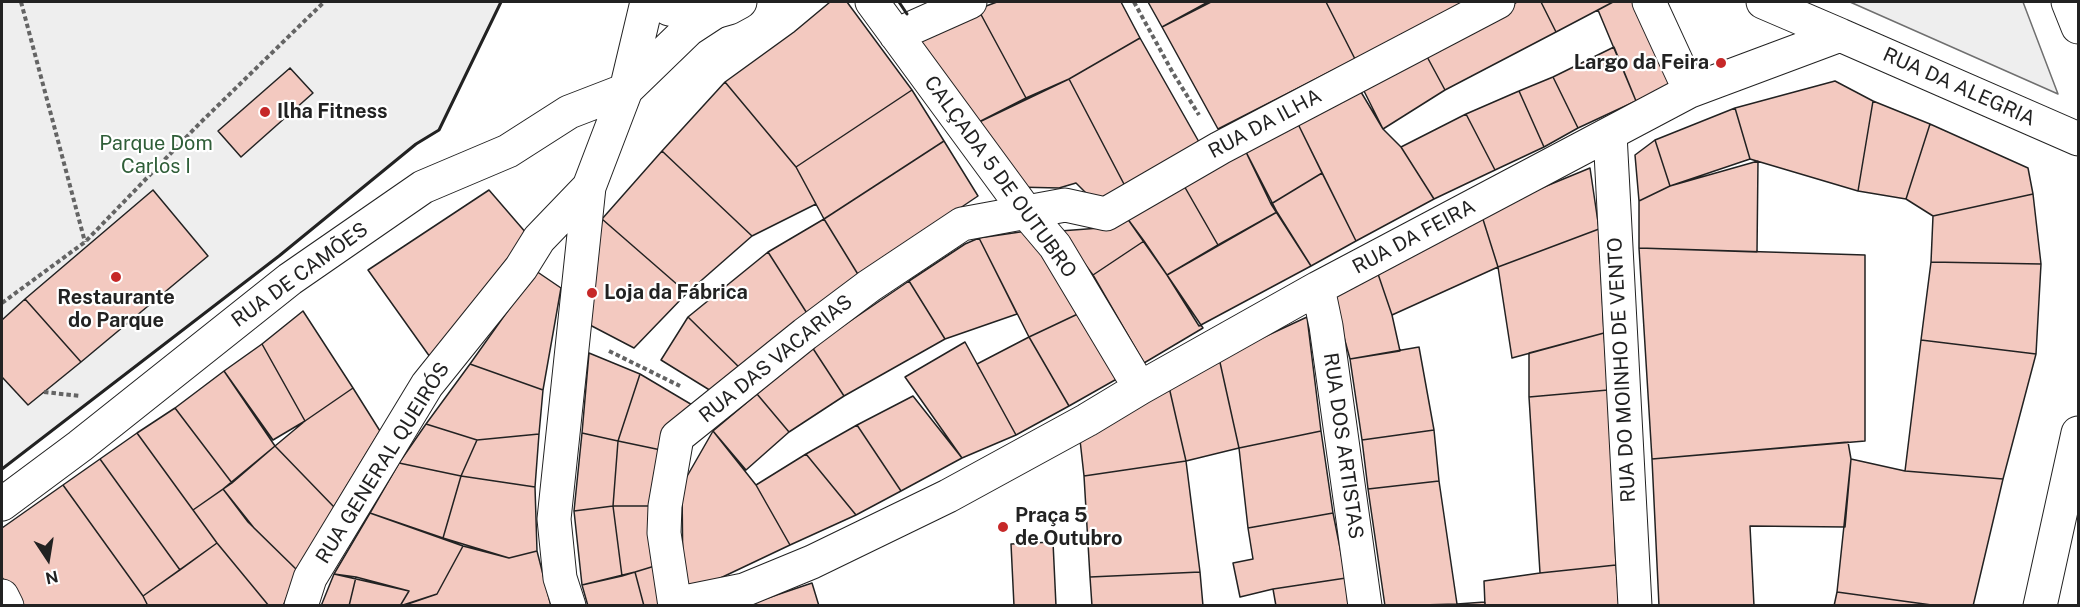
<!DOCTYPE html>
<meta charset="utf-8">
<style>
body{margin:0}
#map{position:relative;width:2080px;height:607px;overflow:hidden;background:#fff;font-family:"Public Sans",sans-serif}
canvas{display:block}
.frame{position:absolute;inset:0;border:3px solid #222;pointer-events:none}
.north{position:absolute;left:18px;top:529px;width:60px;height:60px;-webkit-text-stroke:4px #fff;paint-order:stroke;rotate:168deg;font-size:16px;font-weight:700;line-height:24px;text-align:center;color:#222}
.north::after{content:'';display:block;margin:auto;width:21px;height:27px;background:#222;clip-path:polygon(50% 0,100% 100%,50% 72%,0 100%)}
</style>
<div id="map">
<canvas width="2080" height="607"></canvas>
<div class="frame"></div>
<div class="north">N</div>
</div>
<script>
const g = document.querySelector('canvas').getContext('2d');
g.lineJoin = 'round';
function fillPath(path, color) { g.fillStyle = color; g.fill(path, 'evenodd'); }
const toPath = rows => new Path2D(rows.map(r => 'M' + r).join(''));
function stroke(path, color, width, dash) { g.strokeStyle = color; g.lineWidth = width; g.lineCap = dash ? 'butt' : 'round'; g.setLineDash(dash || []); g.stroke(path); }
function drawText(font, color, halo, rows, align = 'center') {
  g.font = font + ' "Public Sans",sans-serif'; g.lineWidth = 4.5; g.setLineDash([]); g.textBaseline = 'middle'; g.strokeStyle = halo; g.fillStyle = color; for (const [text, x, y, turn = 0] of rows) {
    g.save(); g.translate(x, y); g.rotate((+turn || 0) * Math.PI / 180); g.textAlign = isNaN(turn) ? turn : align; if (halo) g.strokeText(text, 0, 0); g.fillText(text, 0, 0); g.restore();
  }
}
const green = toPath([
 [2,2,501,2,439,130,416,144,279,256,2,469,2,2],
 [1850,2,2023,2,2058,94,1850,2]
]);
fillPath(green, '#eee');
stroke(green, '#6f6f6f', 1.5);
const building = toPath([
 [830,2,847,2,912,90,796,167,725,82,794,32,830,2],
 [997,2,1121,2,1140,38,1069,79,1026,98,978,9,997,2],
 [1148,2,1208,2,1162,27,1148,2],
 [1211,2,1326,2,1355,59,1218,129,1162,27,1211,2],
 [1326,2,1465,2,1355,59,1326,2],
 [1517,2,1541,2,1556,32,1445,90,1425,53,1517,2],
 [1541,2,1613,2,1556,32,1541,2],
 [1613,2,1639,2,1675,85,1636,101,1598,10,1613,2],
 [978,9,1026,98,973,125,913,39,978,9],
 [1140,38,1199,142,1125,186,1069,79,1140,38],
 [1614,47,1636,101,1578,128,1553,77,1614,47],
 [1425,53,1445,90,1383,129,1362,87,1425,53],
 [290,68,313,93,241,157,218,131,290,68],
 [1553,77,1578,128,1544,147,1519,91,1553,77],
 [1069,79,1125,186,1094,201,1076,183,1059,188,1016,187,973,125,1069,79],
 [1835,81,1873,101,1858,191,1750,159,1735,108,1835,81],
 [725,82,796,167,816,204,752,236,662,151,725,82],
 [912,90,944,141,824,219,796,167,912,90],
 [1519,91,1544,147,1495,170,1466,114,1519,91],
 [1361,92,1383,129,1401,147,1434,199,1356,241,1298,124,1361,92],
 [1873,101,1930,124,1906,199,1858,191,1873,101],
 [1735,108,1750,159,1670,186,1655,140,1735,108],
 [1466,114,1495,170,1434,199,1401,147,1466,114],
 [1298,124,1322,173,1271,204,1244,148,1298,124],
 [1930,124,2028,168,2033,194,1933,216,1906,199,1930,124],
 [1655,140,1670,186,1639,201,1635,155,1655,140],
 [944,141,978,196,859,276,824,219,944,141],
 [1244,148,1277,212,1218,245,1183,184,1244,148],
 [662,151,752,236,687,293,602,219,662,151],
 [1758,161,1757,252,1639,248,1639,201,1670,186,1758,161],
 [1590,168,1599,229,1498,267,1481,213,1590,168],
 [1322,173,1356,241,1311,266,1271,204,1322,173],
 [1183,184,1218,245,1167,275,1127,218,1183,184],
 [153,190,208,256,81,362,25,299,153,190],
 [489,190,527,234,430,357,368,270,489,190],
 [2033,194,2041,264,1931,262,1933,216,2033,194],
 [1277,212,1311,266,1199,326,1167,275,1277,212],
 [1481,213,1498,267,1392,315,1377,271,1481,213],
 [1127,218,1144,241,1093,275,1060,231,1100,228,1127,218],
 [602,219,687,293,634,348,588,324,602,219],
 [824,219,859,276,810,318,768,252,824,219],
 [1599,229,1604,333,1512,358,1498,267,1599,229],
 [1027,231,1082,312,1029,337,979,238,1027,231],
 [979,238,1017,314,945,339,909,281,965,244,979,238],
 [1144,241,1203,328,1144,363,1093,275,1144,241],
 [1639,248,1865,255,1865,441,1652,459,1639,248],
 [768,252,810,318,744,372,688,317,768,252],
 [1931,262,2041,264,2036,354,1921,340,1931,262],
 [536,271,561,288,543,390,470,364,536,271],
 [1377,271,1392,315,1400,351,1350,359,1333,297,1377,271],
 [909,281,945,339,844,396,812,347,909,281],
 [25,299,81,362,28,405,2,377,2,320,25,299],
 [303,311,353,388,305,421,262,344,303,311],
 [1082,312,1122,376,1069,406,1029,337,1082,312],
 [688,317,744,372,716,394,661,360,688,317],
 [1307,317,1321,431,1239,448,1219,358,1307,317],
 [1604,333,1608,390,1529,397,1529,353,1604,333],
 [1029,337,1069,406,1016,435,977,364,1029,337],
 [1921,340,2036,354,2003,479,1905,471,1921,340],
 [965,342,1016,435,962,458,905,377,965,342],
 [262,344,305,421,273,440,224,371,262,344],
 [812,347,844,396,789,432,757,394,812,347],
 [1419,347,1434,430,1362,440,1350,359,1419,347],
 [589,353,640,374,618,441,582,433,589,353],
 [1219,358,1239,448,1186,461,1169,387,1219,358],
 [470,364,543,390,539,434,477,440,426,424,470,364],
 [224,371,275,446,232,483,175,408,224,371],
 [640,374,699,409,661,450,618,441,640,374],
 [1169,387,1186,461,1084,476,1080,440,1169,387],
 [353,388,380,431,334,507,275,446,305,421,353,388],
 [1608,390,1616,565,1540,573,1529,397,1608,390],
 [757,394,789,432,746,470,713,431,757,394],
 [913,396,962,458,901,491,857,425,913,396],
 [175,408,232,483,193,510,137,433,175,408],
 [426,424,477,440,461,476,399,463,426,424],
 [857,425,901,491,856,515,806,454,857,425],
 [1434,430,1439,481,1368,489,1362,440,1434,430],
 [713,431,756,485,790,545,712,582,683,585,682,485,713,431],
 [1321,431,1333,513,1248,528,1239,448,1321,431],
 [137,433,217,543,180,570,100,459,137,433],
 [582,433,618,441,613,506,574,511,582,433],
 [539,434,535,487,461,476,477,440,539,434],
 [618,441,661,450,655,506,613,506,618,441],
 [1848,442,1851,459,1845,527,1750,526,1754,606,1659,606,1652,459,1848,442],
 [275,446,334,507,298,571,254,528,223,489,275,446],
 [806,454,856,515,790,545,756,485,806,454],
 [100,459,180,570,143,596,63,485,100,459],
 [1851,459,1905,471,2003,479,1973,606,1939,606,1837,592,1851,459],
 [1186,461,1200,572,1090,577,1084,476,1186,461],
 [399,463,461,476,443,538,370,513,399,463],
 [461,476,535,487,537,551,509,558,443,538,461,476],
 [1439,481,1457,604,1385,606,1368,489,1439,481],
 [63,485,143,596,148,606,18,606,2,577,2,528,63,485],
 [223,489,248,522,298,571,283,606,269,606,217,543,193,510,223,489],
 [613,506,622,576,582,585,574,511,613,506],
 [613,506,655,506,658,565,622,576,613,506],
 [370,513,463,546,437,594,400,606,409,591,334,574,370,513],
 [1333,513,1346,578,1273,589,1240,597,1233,563,1253,559,1248,528,1333,513],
 [1053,542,1056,606,1014,606,1011,544,1053,542],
 [217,543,269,606,148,606,143,596,217,543],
 [463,546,509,558,537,551,551,606,402,606,437,594,463,546],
 [658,565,668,606,644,606,635,572,658,565],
 [1616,565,1619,606,1485,606,1484,581,1540,573,1616,565],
 [635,572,644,606,588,606,582,585,635,572],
 [1200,572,1203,606,1092,606,1090,577,1200,572],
 [334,574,356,577,349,606,321,606,334,574],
 [356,577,409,591,400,606,349,606,356,577],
 [1346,578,1348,606,1276,606,1273,589,1346,578],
 [812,583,819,606,744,606,812,583],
 [1837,592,1939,606,1834,606,1837,592],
 [1485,602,1485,606,1435,606,1457,604,1485,602]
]);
fillPath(building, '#f3c9c0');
stroke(building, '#222', 1.5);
const street = toPath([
 [872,2,1027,213,1055,246,1140,388],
 [1649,2,1690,91],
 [2068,2,2078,27],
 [896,35,970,2],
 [1840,35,2078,139],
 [1610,134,1635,606],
 [1318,288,1326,326,1365,606],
 [2,504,80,446,290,279,423,187,508,151,569,112,626,90,689,29,715,12],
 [2,596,7,606],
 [675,604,744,590,812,562,948,496,1087,420,1140,388,1318,288,1690,91,1840,35,1763,2],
 [301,606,310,578,427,385,521,268,539,239,589,187],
 [569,606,560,578,554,519,589,187,626,90,647,2],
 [675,606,664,533,665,506,677,437,805,334,869,286,962,224,1065,205,1106,214,1220,148,1498,2],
 [2040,606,2078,433]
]);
const primary = toPath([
 [657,2,669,9,691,14,715,12,729,8,740,2]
]);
stroke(street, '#222', 35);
stroke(primary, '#222', 35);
stroke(toPath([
 [21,2,85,242],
 [1134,2,1173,73,1199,115],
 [2,303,85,242,200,123,324,2],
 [609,351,680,386],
 [44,392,80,396]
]), '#646464', 4, [4.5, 3]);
stroke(street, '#fff', 33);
stroke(primary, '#fff', 33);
stroke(toPath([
 [899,2,907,14],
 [2,469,279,256,416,144,439,130,501,2]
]), '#222', 3);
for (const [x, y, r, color] of [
 [1721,63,6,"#c62828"],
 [265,112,6,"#c62828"],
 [116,277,6,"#c62828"],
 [592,293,6,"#c62828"],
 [1003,527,6,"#c62828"]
]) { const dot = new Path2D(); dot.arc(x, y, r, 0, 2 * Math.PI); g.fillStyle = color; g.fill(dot); stroke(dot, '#fff', 2); }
drawText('bold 20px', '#222', '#fff', [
 ["Largo da Feira",1709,63,"right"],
 ["Ilha Fitness",277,112],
 ["Loja da Fábrica",604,293],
 ["Restaurante",116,298,"center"],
 ["do Parque",116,321,"center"],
 ["Praça 5",1015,516],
 ["de Outubro",1015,539]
], 'left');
drawText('20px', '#222', '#fff', [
 ["RUA DA ALEGRIA",1959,87,24],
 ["RUA DA ILHA",1265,124,-28],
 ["CALÇADA 5 DE OUTUBRO",1000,177,54],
 ["RUA DA FEIRA",1414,237,-28],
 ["RUA DE CAMÕES",300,275,-36],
 ["RUA DAS VACARIAS",776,359,-39],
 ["RUA DO MOINHO DE VENTO",1622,370,-93],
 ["RUA DOS ARTISTAS",1343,446,82],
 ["RUA GENERAL QUEIRÓS",383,463,-58]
]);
drawText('20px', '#2f5e38', '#fff', [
 ["Parque Dom",156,144],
 ["Carlos I",156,167]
]);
</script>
